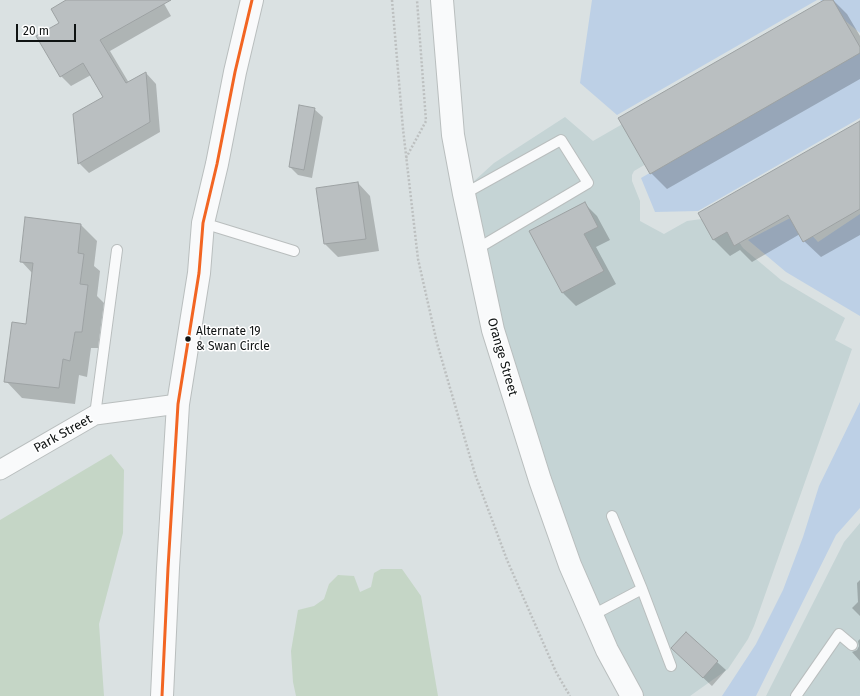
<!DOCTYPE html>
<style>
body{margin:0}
#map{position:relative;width:860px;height:696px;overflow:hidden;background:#dae1e2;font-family:"Fira Sans",sans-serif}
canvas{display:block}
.scale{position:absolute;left:16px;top:24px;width:60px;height:18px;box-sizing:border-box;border:2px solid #0f1313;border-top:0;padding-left:5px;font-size:12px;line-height:14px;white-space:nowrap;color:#0f1313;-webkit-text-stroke:3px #fff;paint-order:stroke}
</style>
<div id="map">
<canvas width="860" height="696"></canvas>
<div class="scale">20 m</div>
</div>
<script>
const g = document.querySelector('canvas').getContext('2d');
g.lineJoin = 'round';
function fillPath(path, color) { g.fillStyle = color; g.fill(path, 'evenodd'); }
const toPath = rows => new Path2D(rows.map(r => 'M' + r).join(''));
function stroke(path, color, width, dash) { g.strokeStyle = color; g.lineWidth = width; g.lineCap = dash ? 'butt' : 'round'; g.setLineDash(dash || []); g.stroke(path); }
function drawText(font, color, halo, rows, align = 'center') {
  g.font = font + ' "Fira Sans",sans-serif'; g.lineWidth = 3; g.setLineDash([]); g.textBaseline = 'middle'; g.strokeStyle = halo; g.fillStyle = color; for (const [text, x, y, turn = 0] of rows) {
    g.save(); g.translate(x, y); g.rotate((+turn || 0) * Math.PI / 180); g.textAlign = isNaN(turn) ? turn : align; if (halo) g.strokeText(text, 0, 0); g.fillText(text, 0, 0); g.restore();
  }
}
fillPath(toPath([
 [819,11,847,47,634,171,632,175,632,181,640,201,640,221,664,234,687,221,796,206,739,242,743,248,781,280,845,318,835,340,852,349,754,626,748,639,728,669,690,696,644,696,616,645,579,562,550,477,503,328,472,183,494,163,565,117,593,141],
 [860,523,860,696,766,696,844,542]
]), '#c5d4d5');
fillPath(toPath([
 [111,454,124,470,123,533,99,624,104,696,0,696,0,520],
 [381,569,402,569,421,596,438,696,296,696,293,682,291,651,298,610,314,606,324,599,329,584,338,575,354,576,360,592,371,587,374,573]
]), '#c5d6c6');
fillPath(toPath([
 [592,0,817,0,617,115,580,83],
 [820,0,860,0,860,33],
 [860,51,860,118,698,211,655,212,641,178],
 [860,214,860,316,786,272,748,240,794,216,818,242],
 [860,402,860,508,836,535,756,696,722,696,756,644,783,590,803,537,819,486]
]), '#bdd0e6');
fillPath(toPath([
 [68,0,162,0,171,16,110,51,129,83,146,73,156,84,160,132,89,173,79,163,104,97,91,75,71,86,61,76,60,23],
 [826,0,833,0,847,14,860,36,860,79,667,189,651,173],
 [314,109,323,117,312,178,298,175,290,167],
 [860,122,860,235,821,257,804,241,800,234,752,262,740,250,730,256,714,240,699,214],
 [358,183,370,196,379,251,338,257,325,244,317,189],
 [584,203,597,216,610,240,596,247,616,284,576,306,563,293,531,232],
 [81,225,97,241,94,266,100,271,97,296,104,303,98,348,91,348,87,377,79,375,75,404,22,398,6,381,27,325,33,274,21,261],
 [860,580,860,616,852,608,858,602,857,583],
 [860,639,860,661,852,652,857,650,859,646,858,641],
 [681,657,717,662,726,670,712,686]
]), '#0003');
const building = toPath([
 [66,0,171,0,100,40,126,83,146,72,150,122,78,164,73,114,103,97,83,63,60,77,36,36,59,23,51,9,66,0],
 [824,0,833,0,860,47,860,53,650,174,618,118,824,0],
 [299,105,315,108,304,170,289,167,299,105],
 [860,121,860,209,803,242,788,215,734,246,727,232,713,240,698,213,860,121],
 [358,182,366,239,324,244,316,188,358,182],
 [585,202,598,227,584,234,604,271,562,293,529,231,585,202],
 [25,217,81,224,78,253,84,254,80,284,88,285,82,332,75,332,70,361,63,359,59,388,4,382,12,322,26,324,33,263,20,262,25,217],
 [686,632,718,661,703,678,671,648,686,632]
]);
fillPath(building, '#babfc1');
stroke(building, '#9da2a3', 1);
const lane = toPath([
 [464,194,561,140,588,183,475,250],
 [203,223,294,251],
 [95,415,117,250],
 [612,516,642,589],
 [591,616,642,589,671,666],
 [796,696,839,634,852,645]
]);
const street = toPath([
 [0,470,95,415,178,404]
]);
const secondary = toPath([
 [442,0,453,135,464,194,493,330,540,480,570,565,607,650,632,696],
 [162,696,168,568,178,404,199,273,203,223,217,164,235,72,252,0]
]);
stroke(lane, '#b9bebe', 12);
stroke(street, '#b9bebe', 21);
stroke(secondary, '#b9bebe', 24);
stroke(toPath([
 [392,0,403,129,418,259,437,343,475,474,507,560,556,672,570,696],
 [406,158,426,121,417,0]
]), '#bdc0c0', 2.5, [2, 2]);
stroke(lane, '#f9fafb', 10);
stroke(street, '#f9fafb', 19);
stroke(secondary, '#f9fafb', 22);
stroke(toPath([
 [162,696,168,568,178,404,199,273,203,223,217,164,235,72,252,0]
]), '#f26522', 3);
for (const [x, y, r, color] of [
 [188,339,3.5,"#0f1313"]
]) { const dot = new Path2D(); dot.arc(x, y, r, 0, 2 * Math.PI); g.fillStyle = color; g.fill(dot); stroke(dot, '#fff', 1.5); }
drawText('12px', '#0f1313', '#fff', [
 ["Alternate 19",196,332],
 ["& Swan Circle",196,347]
], 'left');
drawText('13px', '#0f1313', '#fff', [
 ["Orange Street",502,357,74],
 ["Park Street",63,434,-29]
]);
</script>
